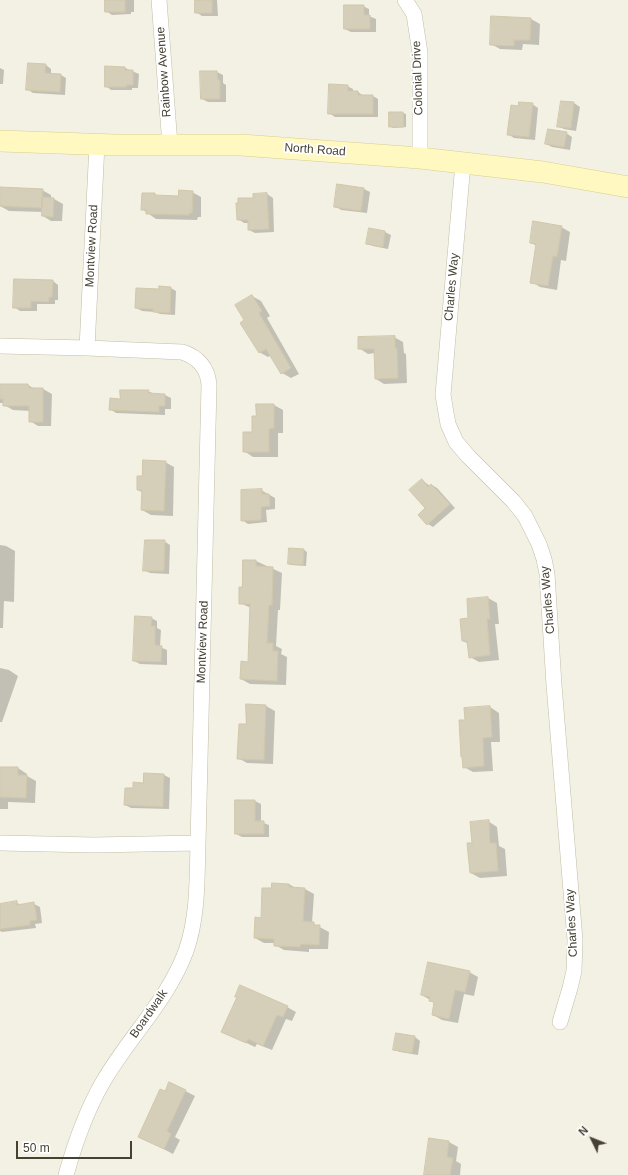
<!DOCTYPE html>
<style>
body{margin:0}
#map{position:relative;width:628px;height:1175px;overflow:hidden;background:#f3f1e3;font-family:Arial,sans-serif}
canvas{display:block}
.north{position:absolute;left:572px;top:1119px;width:40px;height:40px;-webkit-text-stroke:3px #fff;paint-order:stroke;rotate:313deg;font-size:11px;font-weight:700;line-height:16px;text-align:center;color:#454133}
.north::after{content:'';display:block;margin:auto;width:14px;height:18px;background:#454133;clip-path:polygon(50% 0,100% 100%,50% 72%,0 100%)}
.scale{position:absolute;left:16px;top:1141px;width:116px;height:18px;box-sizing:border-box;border:2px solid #454133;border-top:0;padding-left:5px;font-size:12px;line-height:14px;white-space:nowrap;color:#454133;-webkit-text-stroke:3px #fff;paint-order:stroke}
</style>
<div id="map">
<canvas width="628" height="1175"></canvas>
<div class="north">N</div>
<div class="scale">50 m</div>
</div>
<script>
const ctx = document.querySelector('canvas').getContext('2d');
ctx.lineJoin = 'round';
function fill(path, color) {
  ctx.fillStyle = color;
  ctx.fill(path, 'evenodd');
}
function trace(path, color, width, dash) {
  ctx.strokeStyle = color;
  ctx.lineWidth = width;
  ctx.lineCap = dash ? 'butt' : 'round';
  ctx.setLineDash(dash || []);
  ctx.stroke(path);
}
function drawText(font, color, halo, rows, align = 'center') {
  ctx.font = font + ' Arial,sans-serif';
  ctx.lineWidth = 3.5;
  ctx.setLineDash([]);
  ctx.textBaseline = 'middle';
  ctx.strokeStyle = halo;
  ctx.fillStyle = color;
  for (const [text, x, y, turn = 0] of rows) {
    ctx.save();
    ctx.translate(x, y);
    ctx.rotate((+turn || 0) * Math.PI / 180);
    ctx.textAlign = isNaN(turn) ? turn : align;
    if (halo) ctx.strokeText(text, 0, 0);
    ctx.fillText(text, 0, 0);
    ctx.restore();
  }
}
const shadow = new Path2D(`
 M106,0H134V12H131V14L112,15L106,11Z
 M196,0H217L218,16H202L196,12Z
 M363,6L369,9V16L376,19V32H351L345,29Z
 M531,19L540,24L539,45L523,44L522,50L500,49L491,44Z
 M46,65L51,69V74L61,75L66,78L65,95L33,93L27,89Z
 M0,68L4,70L3,84H0Z
 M125,68L139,74L138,88H132V90H111L106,86Z
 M201,72H217L223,75V83L226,85V102H208L202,99Z
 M347,86L353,89V92H358L364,96H373L378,99V117H335L329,113Z
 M574,103L580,107L576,131L564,129L558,126Z
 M532,104L538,108L535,140L514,138L508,134Z
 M403,113L406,114V127L393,128L390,126Z
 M566,133L572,137L570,150L552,147L546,144Z
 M338,185L364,189L370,192L367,213L341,210L335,206Z
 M42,190L51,195V199H54L63,204L62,221H51L43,216V212L9,211L0,206Z
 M192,192L201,197V217H198L197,220L156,219L142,209L143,194H155L159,197H179Z
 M267,194L273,198L274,232L255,233L249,230V223H244L238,219L239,204L254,199V195Z
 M561,227L570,232L566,261L561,260L557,290L540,287L532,282L537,246L531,243Z
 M370,229L385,232L391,235L388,249L373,246L367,243Z
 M53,281L58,285V300H55V304H37V311H20L14,307Z
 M171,288L176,291L175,315L160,314L155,312L142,311L136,308L159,290Z
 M252,296L261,301L270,316L267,318L299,374L291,378L282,373L272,355L268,357L259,352L245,321Z
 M394,337L403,342L404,353L406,354L407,383L384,384L376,379L375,353L368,354L359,348Z
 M28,385L35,389H43L52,394L51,426H38L30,421V411L13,410L4,405V403H0V386Z
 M148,391L154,394L165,395L171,398V409H165V415L116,413L110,409L121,400Z
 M274,405L283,410V433H278V457H253L244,451L253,433L257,417Z
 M165,462L174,467L173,516L151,515L142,510L143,493L138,490L143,477Z
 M422,480L430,486L432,485L437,488L455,508L433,527L428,524L427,509Z
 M261,490L275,498V509L266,510L267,522L248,524L242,520Z
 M164,541L170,545L169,574L150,573L144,570Z
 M0,545L6,546L15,551L14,602L4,601L3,628H0Z
 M290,550H304L307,552L306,566L291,565L289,564Z
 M244,561H256L282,573L280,610H278L276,646L282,649L281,654L287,657L286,685L250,684L241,679L249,663L251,608L240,603L243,588Z
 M488,598L497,603L499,624H495L499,660L479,662L470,657L469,644L463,641L470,619Z
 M151,618L157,621V628L161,630L160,647L167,650V665L140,664L134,661Z
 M0,668L9,670L18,676L2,722H0Z
 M247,705L266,706L275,711L273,764L247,763L238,758L247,726Z
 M490,707L499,713L500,742H491L493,771L473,772L464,767Z
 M18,768L27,774V776L36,781L35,803L8,802V809H0V777Z
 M164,775L170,778L169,809L131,808L125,805L134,789Z
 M255,801L261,804V822L269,825V837H242L236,834Z
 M488,821L497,827L499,846L505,849L507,876L480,878L471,873L473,844Z
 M273,884H289L297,889H305L314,894L312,923L329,932L328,949H309V952L284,950L275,945V943H264L255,938L272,889Z
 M17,903L22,905L34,904L40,907L42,923L35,924L36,928L2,932L0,931V905Z
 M469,972L478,977L474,996L464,994L458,1023L442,1020L433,1015L435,1003L422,995Z
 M238,997L287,1007L296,1012L292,1021L286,1019L272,1050L257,1044L255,1047L223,1032Z
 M415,1037L420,1041L418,1055L400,1052L394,1049Z
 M170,1083L195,1096L175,1137L180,1140L173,1154L148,1141L165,1092Z
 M449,1142L458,1147L456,1161L461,1164L460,1175H425Z`);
const building = new Path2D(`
 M105,0H125V12H105Z
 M195,0H212V13H195Z
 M344,5H364V15H370V29H344Z
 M491,16L531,18L530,40H514V46L490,45Z
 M28,63L46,64L45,73L61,74L60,92L26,90Z
 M105,66L125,67V70H133V85H126V87H105Z
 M200,71H217L218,80H220V99H201Z
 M329,84L348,85V91H358V95H373V114H328Z
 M561,101L574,102L571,128L557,127Z
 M519,102L533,103L529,137L507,135L511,105L518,106Z
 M389,112H403L404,127H389Z
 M548,129L567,132L564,147L545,144Z
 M337,184L364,188L361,211L334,207Z
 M0,187L43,189L42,208L0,206Z
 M179,190L193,191L192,213H189V215L146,214V210H141L142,193H155V195L178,196Z
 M267,193L269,229L248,230V220H237L236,203H238V198H253V194Z
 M42,197L54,198L53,217L42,216Z
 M533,221L562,226L557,257L553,256L548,286L530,283L536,244L530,243Z
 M369,228L385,231L383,247L366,244Z
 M14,279L53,280L52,297H49V302L31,301V308H13Z
 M159,286L171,287L170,313L153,312V309L135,308L136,288L159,289Z
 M252,295L262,311L259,313L291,368L281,374L266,349L259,353L240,323L244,320L235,305Z
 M395,336V348H397L398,378L375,379L374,349H358V337Z
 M0,384H28L29,388H43V422H29V406H3V399H0Z
 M120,390H149L148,393L165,394V406H159V412L109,410L110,398L120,399Z
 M256,404H274V428L269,429V452H243V432H252V416H256Z
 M143,460L166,461L164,511L141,510L142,490H137V476H142Z
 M422,479L428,487L431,484L450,504L427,525L418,515L425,508L409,490Z
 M262,489V494H269L270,506L261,507V520L241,521V490Z
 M145,540H165L164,571H143Z
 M289,548L304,549L303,565L288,564Z
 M243,560H256V566L273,567L272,605H269L267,643H273V651H278L277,681L240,679L241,661L248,662L250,604H239V587H242Z
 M488,597L490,619H487L490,655L469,658L467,641H462L460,619L468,618L467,599Z
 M135,616L152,617L151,626H155V645L162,646L161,662L133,661Z
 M246,704L266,705L264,760L237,759L239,724H246Z
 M490,706L492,737L483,738L484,766L463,768L462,757H461L459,720H465L464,708Z
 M0,767H18V775H27L26,798L0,797Z
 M144,773L164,774L163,807L124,805L125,788H133V782L143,783Z
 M235,800H255V821H264V834H235Z
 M489,820L490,843H496L498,871L470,873L467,843H472L470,822Z
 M272,883L289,884V887L305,888L303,921L314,922V925H320L319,945L301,944L300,947L274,946V939L254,938L255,917L261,918L262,888H271Z
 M17,901V905L34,902L37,920L30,921V925L0,929V904Z
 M428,962L470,971L465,992L455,990L449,1019L432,1015L434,1002L429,1001L430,997L421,995Z
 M240,985L288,1006L283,1017L277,1015L263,1046L248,1039L246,1043L221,1032L237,997H235Z
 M396,1033L415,1036L412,1053L393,1050Z
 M169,1082L186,1090L167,1131L171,1134L164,1149L138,1137L160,1089L165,1091Z
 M429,1138L449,1141L447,1157L453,1158L450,1175H424Z`);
const minor = new Path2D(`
 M159,0L170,145
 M405,0L414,14L420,53V158
 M463,163L443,395L448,424L456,442L468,456L513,501L525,516L539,544L544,559L547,574L554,685L575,940L574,971L570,988L560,1022
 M0,346L87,348L182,352C198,357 208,368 209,385C206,538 201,690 198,843L94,845L0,843
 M87,348L97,144
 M66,1175C75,1143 86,1111 103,1082C129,1037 168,1000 186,951C198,917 197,879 198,843`);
const secondary = new Path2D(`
 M0,141L115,145H241L420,158L543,172L628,187`);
const streetNames = [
 ["Rainbow Avenue",164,72,-94],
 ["Colonial Drive",418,78,-92],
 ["North Road",315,150,4],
 ["Montview Road",92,246,-87],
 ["Charles Way",452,287,-85],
 ["Charles Way",548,600,-95],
 ["Montview Road",203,642,-88],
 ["Charles Way",572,923,-93],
 ["Boardwalk",149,1014,-55]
];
fill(shadow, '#0003');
fill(building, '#d5ceb8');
trace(building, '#d1c7aa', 1);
trace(minor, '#c2bda8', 16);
trace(secondary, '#d7ce8f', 22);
trace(minor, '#fff', 15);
trace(secondary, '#fff9c1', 21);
drawText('12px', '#454133', '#fff', streetNames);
</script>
